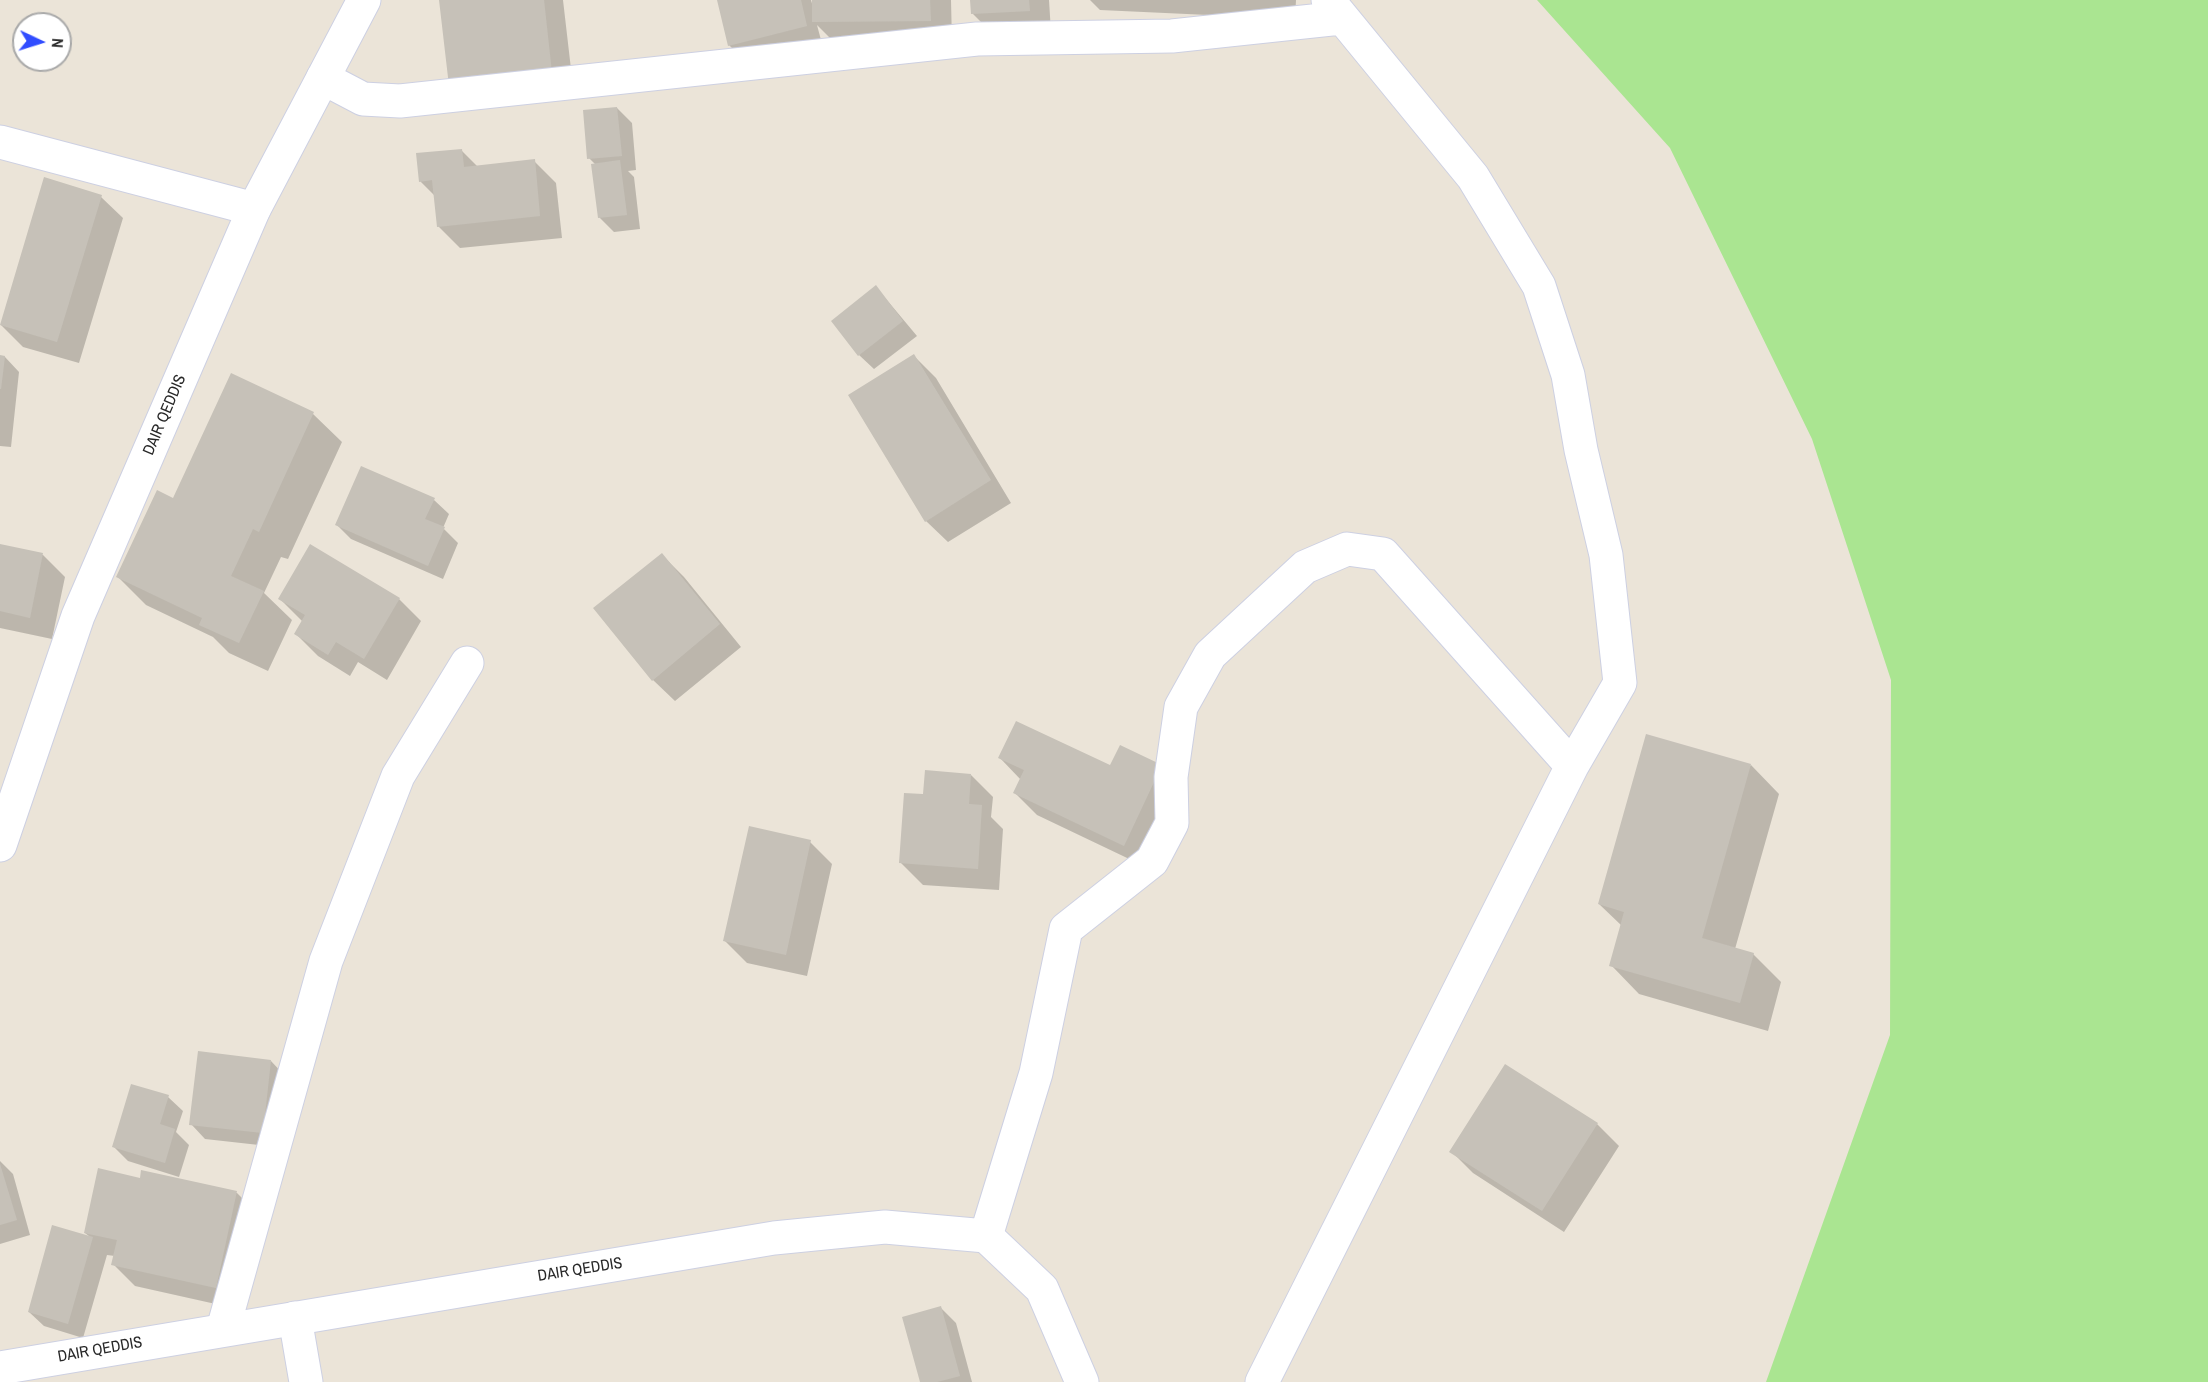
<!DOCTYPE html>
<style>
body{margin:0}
#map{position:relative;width:2208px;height:1382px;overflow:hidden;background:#ebe4d8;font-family:"Archivo Narrow",sans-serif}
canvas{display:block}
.north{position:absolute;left:12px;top:12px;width:60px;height:60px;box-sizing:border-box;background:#fff;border:2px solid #a9a9a9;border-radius:50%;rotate:94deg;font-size:16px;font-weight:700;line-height:24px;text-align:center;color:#282828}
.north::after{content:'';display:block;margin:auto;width:21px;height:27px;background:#314dff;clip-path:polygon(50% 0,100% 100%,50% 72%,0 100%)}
</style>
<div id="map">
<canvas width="2208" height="1382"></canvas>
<div class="north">N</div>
</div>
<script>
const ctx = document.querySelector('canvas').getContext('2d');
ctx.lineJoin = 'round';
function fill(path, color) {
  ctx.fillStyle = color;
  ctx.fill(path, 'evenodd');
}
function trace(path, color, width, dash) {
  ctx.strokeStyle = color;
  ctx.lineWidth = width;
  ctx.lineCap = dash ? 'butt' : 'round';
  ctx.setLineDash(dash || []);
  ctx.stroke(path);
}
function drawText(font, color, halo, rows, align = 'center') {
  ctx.font = font + ' "Archivo Narrow",sans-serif';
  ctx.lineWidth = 5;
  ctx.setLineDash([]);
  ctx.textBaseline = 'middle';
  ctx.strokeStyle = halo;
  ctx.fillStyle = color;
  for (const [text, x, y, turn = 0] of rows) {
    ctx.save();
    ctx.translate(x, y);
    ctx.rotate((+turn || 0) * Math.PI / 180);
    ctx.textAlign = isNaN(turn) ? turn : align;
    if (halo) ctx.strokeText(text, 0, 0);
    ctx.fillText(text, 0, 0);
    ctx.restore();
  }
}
const green = new Path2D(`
 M1537,0H2208V1382H1766L1890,1035L1891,680L1812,439L1670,148Z`);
const shadow = new Path2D(`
 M441,0H563L574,95Z
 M719,0H811L813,7L814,0H951L952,42L836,44L817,25L821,40L744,60L729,45Z
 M971,0H1049L1051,32L994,35L972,13Z
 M1090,0H1296L1295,19L1100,10Z
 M617,108L632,123L636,170L628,171L634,177L640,229L614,232L599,217L596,165L589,158Z
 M461,150L478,167L534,161L556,183L562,238L460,248L438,226L435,196L420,181Z
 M101,197L123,218L79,363L23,347L1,325Z
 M876,287L917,336L874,369L859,355Z
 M914,356L936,378L1011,503L948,542L926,521Z
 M0,357H5L19,372L11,447L0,446Z
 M232,375L313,414L342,442L288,559L281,557L264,593L292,620L268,671L229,653L213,637L146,605L118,577L174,500Z
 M434,500L449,514L443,528L458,543L443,579L351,539L337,525Z
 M0,546L43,555L65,577L52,639L0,628Z
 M662,555L684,577L741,647L675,701L653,680Z
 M280,599H399L421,621L387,680L358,662L350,676L318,656L296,634L303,622Z
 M1000,758L1110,767L1183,788L1146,867L1037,815L1015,793L1021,780Z
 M1751,765L1779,794L1735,949L1753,954L1781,982L1768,1031L1639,994L1611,965L1622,926L1599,904Z
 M971,775L993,797L991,817L1003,829L999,890L923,885L901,863L925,796Z
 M810,842L832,864L807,976L747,963L725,941Z
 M271,1061L285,1076L277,1147L205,1139L191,1124Z
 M168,1097L183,1111L176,1132L189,1145L179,1177L128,1161L114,1147Z
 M1597,1124L1619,1146L1564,1232L1473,1173L1451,1151Z
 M0,1161L13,1174L30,1235L0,1244Z
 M142,1172L237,1193L259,1215L238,1309L135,1286L113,1264L115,1256L107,1255L83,1338L44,1326L29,1312L90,1237L85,1233L141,1179Z
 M941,1308L956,1323L972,1382H921Z`);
const building = new Path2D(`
 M439,0H544L552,73L449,86Z
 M717,0H801L807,26L728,46Z
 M812,0H930L931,21L812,22Z
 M970,0H1029L1030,11L971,14Z
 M617,107L622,156L587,159L583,110Z
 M462,149L464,167L535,159L540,216L437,227L432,180L419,182L416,153Z
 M620,160L627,215L598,218L591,164Z
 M44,177L102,195L57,342L0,325Z
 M876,285L903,321L858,356L831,321Z
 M914,354L991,480L925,522L848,395Z
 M0,355L5,356L1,389H0Z
 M231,373L314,412L259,532L253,529L231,576L264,591L239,643L199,625L202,618L116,577L157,490L173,498Z
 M361,466L435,498L425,519L445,527L428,566L335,525Z
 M0,544L43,553L30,618L0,611Z
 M310,544L400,598L364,659L336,642L328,655L294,634L305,615L278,599Z
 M662,553L720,624L652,681L593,608Z
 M1016,721L1110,765L1120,745L1162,765L1124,846L1013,793L1024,770L998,758Z
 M1646,734L1751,764L1702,938L1754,953L1740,1003L1609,966L1624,912L1598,904Z
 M925,770L971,774L969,804L982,805L978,869L899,863L904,793L923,794Z
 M749,826L811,840L786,955L723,941Z
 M198,1051L271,1060L263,1133L189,1125Z
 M1505,1064L1598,1123L1542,1211L1449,1152Z
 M131,1084L169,1095L160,1124L175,1129L165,1163L112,1147Z
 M0,1164L17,1220L0,1225Z
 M98,1168L140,1178L141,1170L237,1191L216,1288L111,1265L117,1240L84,1233Z
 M52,1225L93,1237L68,1324L28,1312Z
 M941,1306L960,1376L937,1382H920L902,1317Z`);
const minor = new Path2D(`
 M323,78L363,99L400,101L977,39L1172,36L1341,18
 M0,142L254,209
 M986,1236L1036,1073L1066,929L1152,861L1172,823L1171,777L1181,707L1210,655L1305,567L1347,549L1383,554L1572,766L1620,683L1606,555L1581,450L1568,375L1539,286L1473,177L1328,0
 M295,1318L306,1382
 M223,1329L326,961L398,776L467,663
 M1262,1382L1572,766`);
const secondary = new Path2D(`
 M0,845L78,616L254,209L364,0
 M0,1368L774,1238L885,1227L986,1236L1042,1289L1082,1382`);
const streetNames = [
 ["DAIR QEDDIS",165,415,-67],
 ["DAIR QEDDIS",580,1270,-9],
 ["DAIR QEDDIS",100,1350,-10]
];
fill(green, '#aae591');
fill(shadow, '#0003');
fill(building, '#c6c1b8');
trace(minor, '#cdd0e2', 35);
trace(secondary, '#cdd0e2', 35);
trace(minor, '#fff', 33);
trace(secondary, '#fff', 33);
drawText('16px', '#282828', '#fff', streetNames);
</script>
